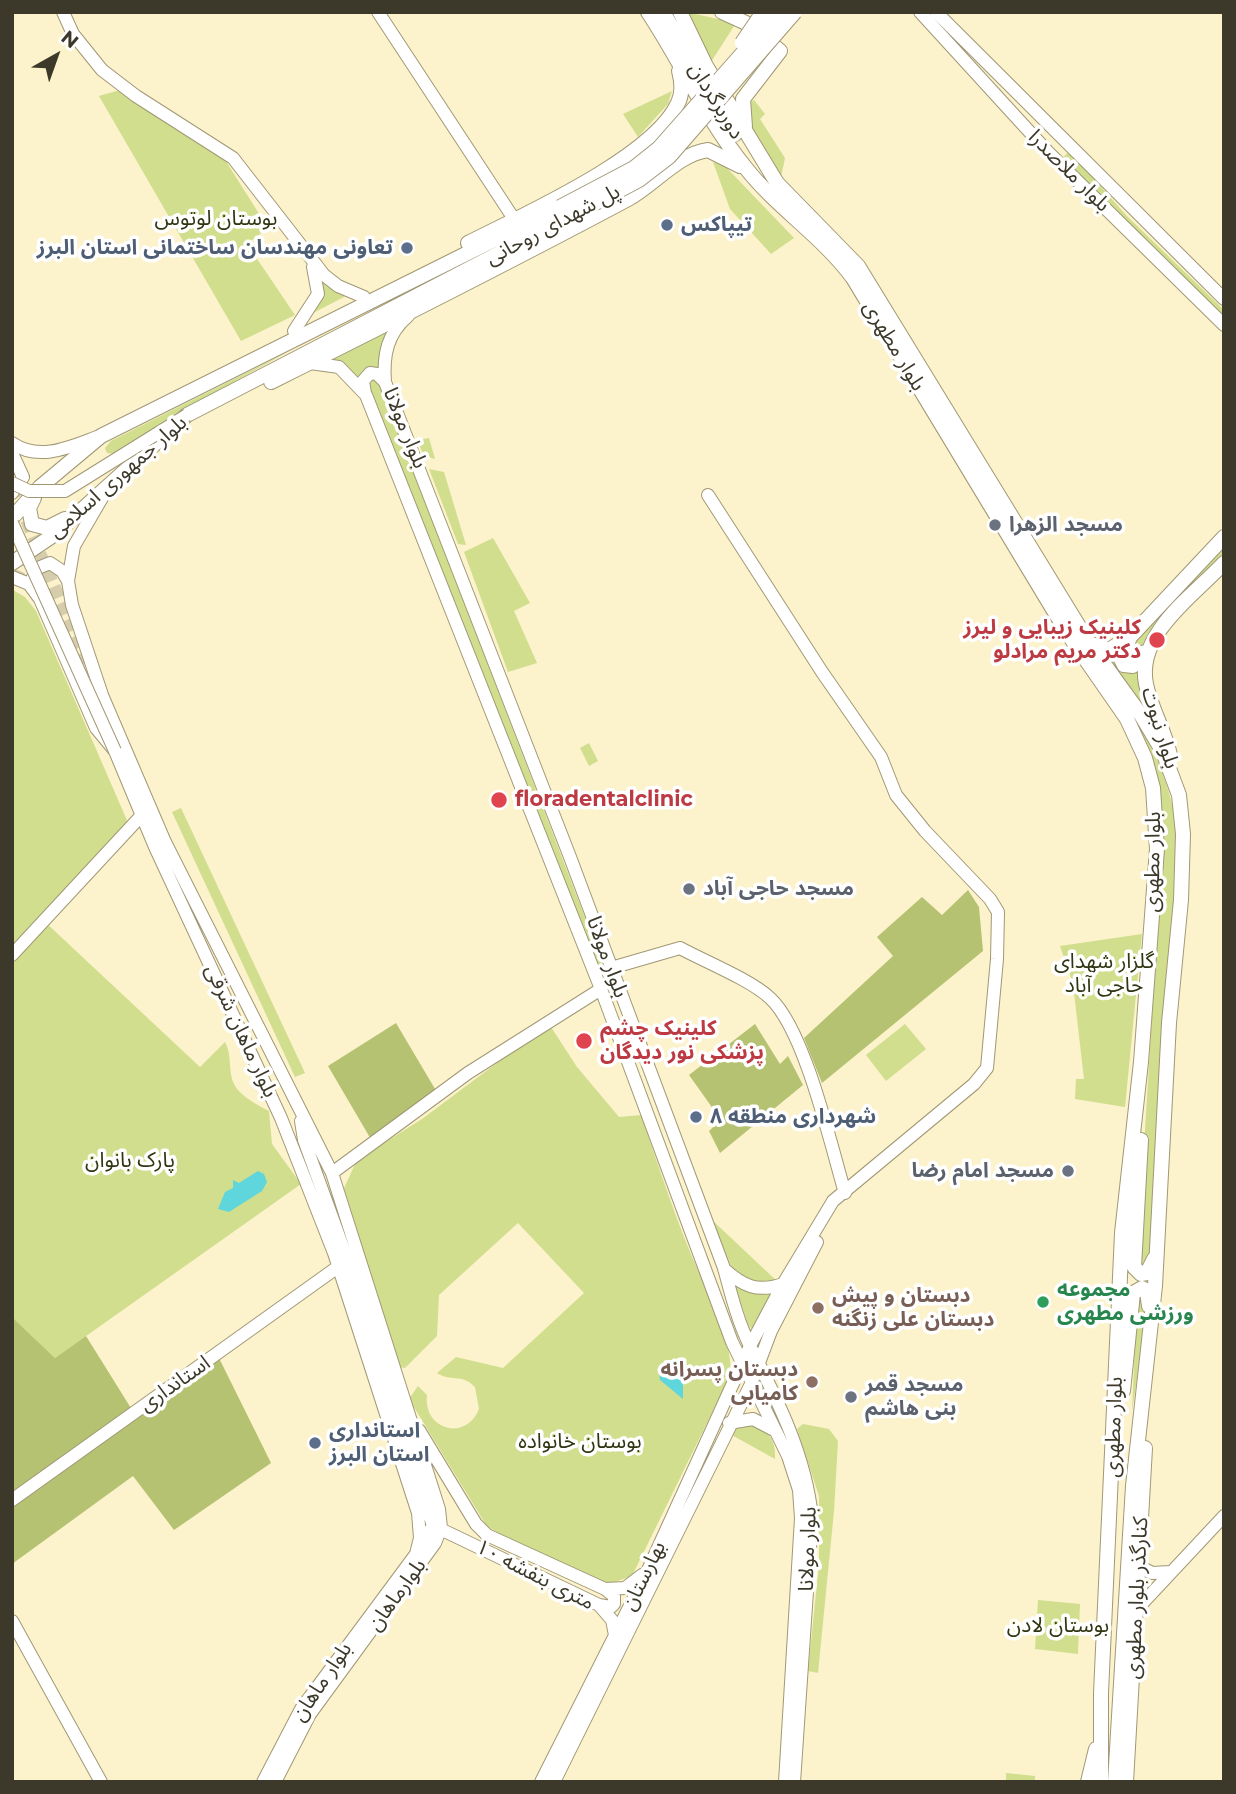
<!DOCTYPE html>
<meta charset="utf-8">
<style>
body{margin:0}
#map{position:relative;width:1236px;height:1794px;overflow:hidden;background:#fcf2cc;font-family:Montserrat,sans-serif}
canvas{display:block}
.frame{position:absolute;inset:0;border:14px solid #3d392a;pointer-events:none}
.north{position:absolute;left:21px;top:21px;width:70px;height:70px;-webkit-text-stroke:5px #fff;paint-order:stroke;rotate:40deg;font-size:19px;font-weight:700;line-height:28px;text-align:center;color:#3d392a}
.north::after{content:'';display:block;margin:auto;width:24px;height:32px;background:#3d392a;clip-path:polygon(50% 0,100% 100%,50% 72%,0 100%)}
</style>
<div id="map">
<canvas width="1236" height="1794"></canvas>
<div class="frame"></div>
<div class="north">N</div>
</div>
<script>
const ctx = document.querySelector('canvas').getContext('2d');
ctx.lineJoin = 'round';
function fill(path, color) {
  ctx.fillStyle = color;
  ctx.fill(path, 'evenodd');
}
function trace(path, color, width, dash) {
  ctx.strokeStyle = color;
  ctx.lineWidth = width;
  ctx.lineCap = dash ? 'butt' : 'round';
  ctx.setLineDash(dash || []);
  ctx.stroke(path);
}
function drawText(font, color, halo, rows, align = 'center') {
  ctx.font = font + ' Montserrat,"Noto Sans Arabic",sans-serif';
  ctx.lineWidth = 7;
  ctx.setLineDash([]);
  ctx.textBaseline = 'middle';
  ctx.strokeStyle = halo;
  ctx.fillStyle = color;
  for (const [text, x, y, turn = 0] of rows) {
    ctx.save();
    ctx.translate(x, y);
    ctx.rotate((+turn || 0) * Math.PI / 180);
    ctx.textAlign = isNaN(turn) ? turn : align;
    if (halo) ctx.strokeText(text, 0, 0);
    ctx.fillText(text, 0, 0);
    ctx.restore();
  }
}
const green = new Path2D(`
 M686,12L736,23L711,62Z
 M120,90L222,155L268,228L247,244L295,315L241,341L99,96Z
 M672,91L668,104L638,137L623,114Z
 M754,100L765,114L760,119L785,158L781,177C766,154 747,132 748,104Z
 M1069,151L1127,216L1224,310V316L1088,183L1061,160Z
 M713,162L725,166L794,238L771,254L730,209Z
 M322,279L346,296L313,313L323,291Z
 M391,326L380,351L379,371L358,378L343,364L326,357Z
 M288,352L175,414L115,454L107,453L105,448L111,441Z
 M372,379L379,381L386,399L599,954L603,968L599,973L372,395L369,384Z
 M429,438L435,459L424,456L417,440Z
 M429,469L444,472L466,545L458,544Z
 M493,538L530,603L514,611L537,663L508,672L464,552Z
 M1224,547V553L1149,632L1134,661L1127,660V649Z
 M13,590L25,597L36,611L129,825L12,947Z
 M1112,656L1133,672H1139L1160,732L1108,659Z
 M1108,678C1141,725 1166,765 1176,823C1179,842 1177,863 1177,882L1150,1256L1144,1266L1137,1261L1163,835L1160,803Z
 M589,743L598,761L589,766L580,748Z
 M181,808L305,1073L295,1077L172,812Z
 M44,921L200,1067L225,1042C231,1054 229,1061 231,1074C233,1093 254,1103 269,1111L272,1144L301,1184L55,1358L12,1317V955Z
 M1142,934L1125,1107L1075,1099L1076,1079H1084L1073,984L1060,946Z
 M549,1024L577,1067L619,1117L641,1115C657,1161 672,1208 690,1252C706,1290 731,1332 731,1374L632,1576L606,1585L508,1540L486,1525L409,1399L418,1386L427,1395C423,1430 466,1442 479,1409L475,1387C462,1373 450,1382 437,1373L456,1357L503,1368L584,1293L518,1223L439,1295L437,1336L405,1368L399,1367L344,1188L357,1160L422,1119Z
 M905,1024L926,1049L886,1081L866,1055Z
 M712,1220L780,1284L768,1287L734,1273Z
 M734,1283L753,1293L774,1292L754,1331L749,1326Z
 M1142,1294L1147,1315L1132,1411L1137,1296Z
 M745,1422C766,1430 776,1435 775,1459L730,1434L731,1428Z
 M803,1424L829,1429L838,1441L834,1511L818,1673L808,1671L819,1564V1496L797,1429Z
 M1038,1600L1080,1604L1078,1654L1035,1649Z
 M1006,1773L1035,1776V1782H1006Z`);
const forest = new Path2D(`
 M968,890L979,907L983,951L822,1083L804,1038L893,956L877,937L922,897L942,915Z
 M396,1023L438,1094L372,1141L328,1066Z
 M755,1024L780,1064L788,1056L803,1085L720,1153L709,1131L721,1120L689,1075Z
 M12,1317L55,1358L86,1336L134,1413L217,1354L271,1463L174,1530L133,1476L12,1564Z`);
const water = new Path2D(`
 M258,1171L264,1174L267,1182L262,1191L229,1212L218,1209L225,1192L233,1188V1180L239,1183Z
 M675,1360L683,1365V1399L660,1380L659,1371Z`);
const secondaryTunnel = new Path2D(`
 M12,487L87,663
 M15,582L28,551`);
const secondary = new Path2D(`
 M63,12L73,34L102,70L136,96L233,158L324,275L338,286L364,297
 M378,12L514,219
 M920,12L1048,152L1224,325
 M936,12L1224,299
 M408,316C387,334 383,355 385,382L570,857L724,1268C731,1294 738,1322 750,1346C778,1401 806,1456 812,1518L794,1782
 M294,331L318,294L313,267
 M310,363L339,367L366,395L601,989L732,1342L788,1456L799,1490L801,1518L785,1782
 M365,393L363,381L370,373L377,374L385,382
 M12,443C39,462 70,447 97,437
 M12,453L23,477L12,493
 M106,491L74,546L68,581L72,605L102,695L165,842L332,1173L439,1509L441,1528L435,1543L310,1714L275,1782
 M12,577L29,584L40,599L96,728L115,751L155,847L281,1118L334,1253L418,1513L420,1538L416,1554L301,1709L263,1782
 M32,579L38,568L50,563L62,571L68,581
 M12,955L141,816
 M611,968L680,948C704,961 751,980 770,998C805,1030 831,1146 845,1193
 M301,1121L304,1140L348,1261L433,1526L419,1545
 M332,1173L468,1073L601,989
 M724,1269C743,1286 757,1293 783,1284
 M729,1423L753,1419L774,1430
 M419,1430L476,1524L487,1535L605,1589L625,1588L642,1575
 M12,1500L342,1264
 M434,1526L599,1605L612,1620L615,1635
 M1139,1566L1152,1573L1170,1572
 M599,1605L611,1607L614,1604V1596L605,1589
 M1137,1609L1224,1516
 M12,1621L101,1782
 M541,1782L648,1570L750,1346L783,1284L833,1201L974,1084L987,1068L997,959L998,912L990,899L925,831L896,795L881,757L822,672L708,495
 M554,1782L751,1384L771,1331L817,1242`);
const primary = new Path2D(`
 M648,12C682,63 706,119 745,167C777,208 822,236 853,278L1068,634L1127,719L1145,758L1153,788L1157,849L1141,1062L1122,1233L1101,1693V1782
 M663,12L735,134
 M680,12L706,66L777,183L858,266L1089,643L1141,715L1163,752L1179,795L1183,834L1181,900L1169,1023L1155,1286L1133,1486L1115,1782
 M722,12L746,23L780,51L743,99L745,127
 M468,243C521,216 654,157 678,103C683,93 682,82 679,71
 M271,382C391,322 510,262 628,199C654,185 678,154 708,150L740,166
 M34,498L29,508L32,524L47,528L65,519
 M12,518L40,487L101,436L560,207
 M12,563L55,534L187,415L567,218
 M1129,640L1120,657L1124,665L1133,666L1145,652
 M1089,643L1109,650L1131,636L1224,537
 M1170,755C1165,731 1151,709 1146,684C1136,634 1193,596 1224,563
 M1141,1140L1134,1267L1141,1274L1147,1273L1154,1259
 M1123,1391L1133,1293L1142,1288L1147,1291L1149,1306
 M1088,1782L1096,1749
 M1126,1782L1145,1448`);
const secondaryBridge = new Path2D(`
 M12,483L29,491H65L187,415
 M12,523L115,751`);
const primaryBridge = new Path2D(`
 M742,43L763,12
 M560,207L634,168L659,148L779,12
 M567,218L639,180L669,157L795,12`);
const markers = [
 [667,225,7,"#5c6f8a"],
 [407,248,7,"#5c6f8a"],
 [995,525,7,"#6b7280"],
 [1157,640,9,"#e0444e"],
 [499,800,9,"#e0444e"],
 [689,889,7,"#6b7280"],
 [584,1041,9,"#e0444e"],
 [696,1117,7,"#5c6f8a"],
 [1068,1171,7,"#6b7280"],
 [1043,1302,7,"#2e9e5b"],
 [818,1308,7,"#8d6e63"],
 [812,1382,7,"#8d6e63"],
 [851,1397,7,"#6b7280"],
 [315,1443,7,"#5c6f8a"]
];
const streetNames = [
 ["دوربرگردان",716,101,58],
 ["بلوار ملاصدرا",1069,171,45],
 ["پل شهدای روحانی",553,225,-28],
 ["بلوار مطهری",894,346,59],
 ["بلوار مولانا",405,428,68],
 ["بلوار جمهوری اسلامی",118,477,-41],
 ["بلوار نبوت",1160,728,73],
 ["بلوار مطهری",1153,862,-89],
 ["بلوار مولانا",607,957,70],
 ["بلوار ماهان شرقی",241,1031,65],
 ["استانداری",175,1384,-35],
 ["بلوار مطهری",1114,1427,-88],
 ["بلوار مولانا",808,1549,-88],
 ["۱۰ متری بنفشه",535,1575,27],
 ["بهارستان",644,1576,-64],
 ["بلوارماهان",397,1595,-54],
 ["کنارگذر بلوار مطهری",1137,1598,-87],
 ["بلوار ماهان",322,1682,-56]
];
const parkNames = [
 ["بوستان لوتوس",216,219],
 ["گلزار شهدای",1104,962],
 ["حاجی آباد",1104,986],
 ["پارک بانوان",130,1161],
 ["بوستان خانواده",580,1442],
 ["بوستان لادن",1058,1626]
];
const serviceNames = [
 ["تیپاکس",681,225],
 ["تعاونی مهندسان ساختمانی استان البرز",393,248,"right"],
 ["شهرداری منطقه ۸",710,1117],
 ["استانداری",329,1431],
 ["استان البرز",329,1455]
];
const worshipNames = [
 ["مسجد الزهرا",1009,525],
 ["مسجد حاجی آباد",703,889],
 ["مسجد امام رضا",1054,1171,"right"],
 ["مسجد قمر",865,1385],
 ["بنی هاشم",865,1409]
];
const healthNames = [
 ["کلینیک زیبایی و لیرز",1141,628,"right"],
 ["دکتر مریم مرادلو",1141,652,"right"],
 ["floradentalclinic",515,800],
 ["کلینیک چشم",600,1029],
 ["پزشکی نور دیدگان",600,1053]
];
const leisureNames = [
 ["مجموعه",1057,1290],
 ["ورزشی مطهری",1057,1314]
];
const educationNames = [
 ["دبستان و پیش",832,1296],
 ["دبستان علی زنگنه",832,1320],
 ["دبستان پسرانه",798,1370,"right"],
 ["کامیابی",798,1394,"right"]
];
fill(green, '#d0de8d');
fill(forest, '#b4c271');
fill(water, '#5fd5dc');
trace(secondaryTunnel, '#d6cdac', 12, [12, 6]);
trace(secondary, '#a19875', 14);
trace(primary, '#a19875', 16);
trace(secondary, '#fff', 12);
trace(primary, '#fff', 14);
trace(secondaryBridge, '#a19875', 14, []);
trace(primaryBridge, '#a19875', 16, []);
trace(secondaryBridge, '#fff', 12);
trace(primaryBridge, '#fff', 14);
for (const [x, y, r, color] of markers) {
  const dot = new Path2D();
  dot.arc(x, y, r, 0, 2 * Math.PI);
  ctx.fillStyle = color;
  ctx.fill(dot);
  trace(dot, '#fff', 2.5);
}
drawText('21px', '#3d392a', '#fff', streetNames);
drawText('21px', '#303512', '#fff', parkNames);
drawText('bold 21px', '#4e5e75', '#fff', serviceNames, 'left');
drawText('bold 21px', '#5b616d', '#fff', worshipNames, 'left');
drawText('bold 21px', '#be3a42', '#fff', healthNames, 'left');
drawText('bold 21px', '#27864d', '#fff', leisureNames, 'left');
drawText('bold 21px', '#785e54', '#fff', educationNames, 'left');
</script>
